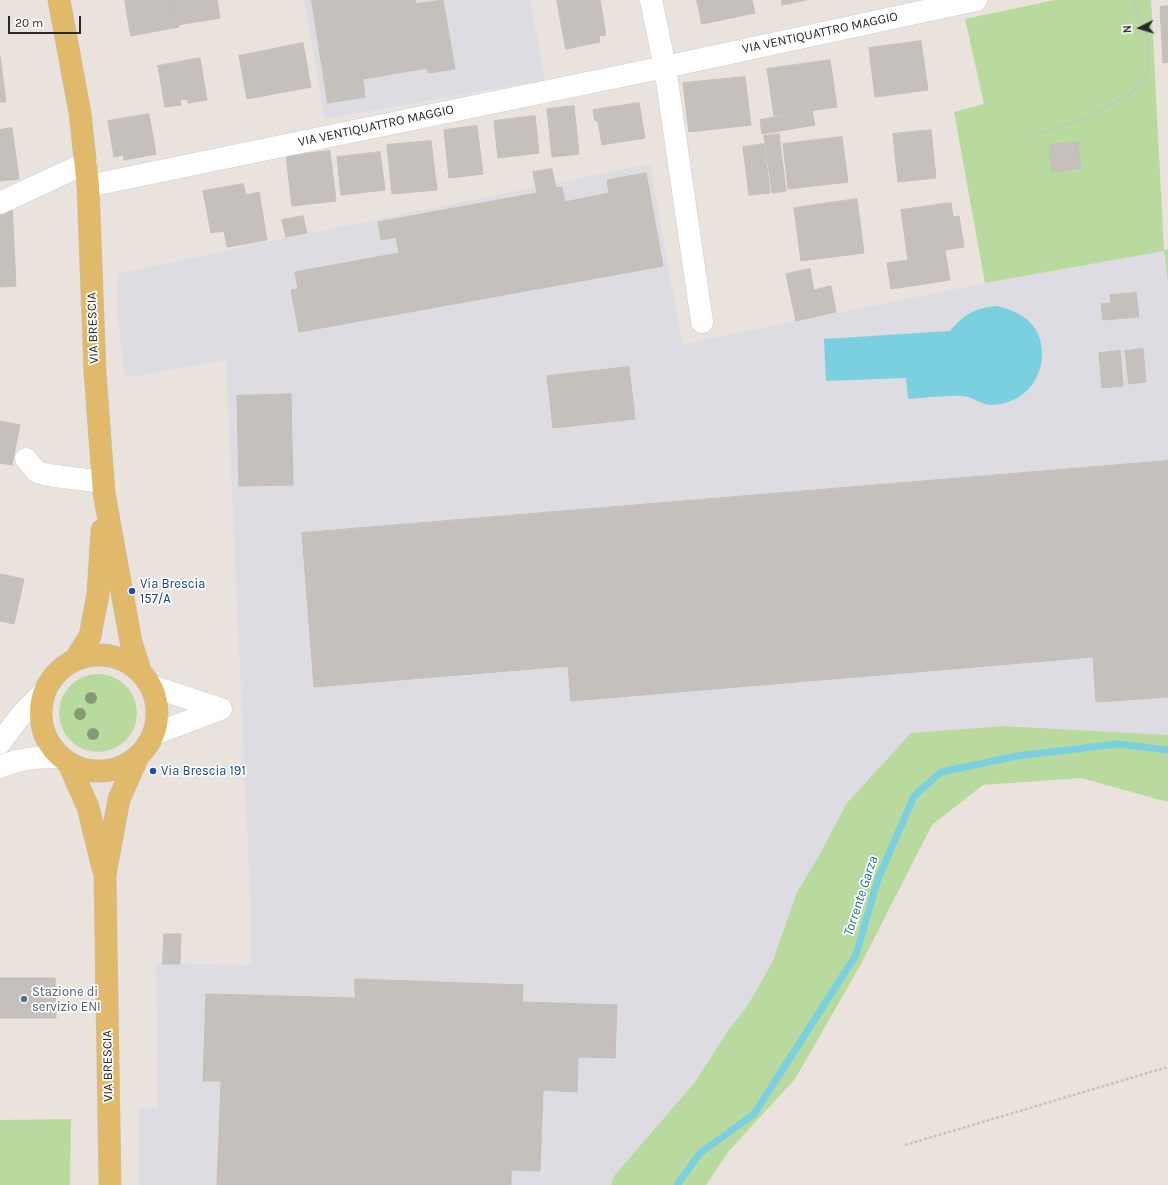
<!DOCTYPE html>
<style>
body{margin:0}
#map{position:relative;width:1168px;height:1185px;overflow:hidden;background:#eae3dd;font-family:Karla,sans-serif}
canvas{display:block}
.north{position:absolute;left:1120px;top:8px;width:40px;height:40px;-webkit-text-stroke:3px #fff;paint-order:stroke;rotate:265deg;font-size:11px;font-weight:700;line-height:16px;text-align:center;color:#292929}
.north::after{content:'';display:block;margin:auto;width:14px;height:18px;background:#292929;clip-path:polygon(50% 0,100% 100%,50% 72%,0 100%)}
.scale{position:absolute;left:8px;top:16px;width:73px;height:18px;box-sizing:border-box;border:2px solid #292929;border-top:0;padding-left:5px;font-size:12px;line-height:14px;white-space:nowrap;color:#292929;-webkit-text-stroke:3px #fff;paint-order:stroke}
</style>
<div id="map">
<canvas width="1168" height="1185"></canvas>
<div class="north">N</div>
<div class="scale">20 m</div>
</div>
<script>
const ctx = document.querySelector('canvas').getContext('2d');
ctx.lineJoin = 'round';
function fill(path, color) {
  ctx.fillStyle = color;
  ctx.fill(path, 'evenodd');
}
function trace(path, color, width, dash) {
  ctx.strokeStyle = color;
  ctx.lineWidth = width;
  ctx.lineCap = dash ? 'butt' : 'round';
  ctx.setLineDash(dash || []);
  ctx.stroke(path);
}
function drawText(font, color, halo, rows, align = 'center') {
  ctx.font = font + ' Karla,sans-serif';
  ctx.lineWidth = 3.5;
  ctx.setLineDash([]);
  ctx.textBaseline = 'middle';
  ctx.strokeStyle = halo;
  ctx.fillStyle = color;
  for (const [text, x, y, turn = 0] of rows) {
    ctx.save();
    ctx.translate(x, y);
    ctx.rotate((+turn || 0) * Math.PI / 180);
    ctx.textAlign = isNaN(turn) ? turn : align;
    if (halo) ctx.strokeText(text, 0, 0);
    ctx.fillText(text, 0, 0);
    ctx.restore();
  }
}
const industrial = new Path2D(`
 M304,0H530L545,80L325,119Z
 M650,164L682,344L985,283L1164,251L1168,282V735L1004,726L911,733L846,804L820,854L797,892L772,963L746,1008L729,1029L695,1082L614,1176L611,1185H139L138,1109L158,1108L156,963L251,965V915L226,360L125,378L117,312L118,274L275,240Z`);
const green = new Path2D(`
 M1055,0H1151L1164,250L1168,249V282L1164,251L985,283L954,112L984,104L965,19Z
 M59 713a39 39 0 1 1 78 0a39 39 0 1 1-78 0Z
 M1004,726L1168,735V802L1081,778L983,785L932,825L860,966L795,1079L728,1152L706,1185H611L614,1176L695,1082L729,1029L746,1008L772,963L797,892L820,854L846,804L911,733Z
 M71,1119L70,1185H0V1120Z`);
const water = new Path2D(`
 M996,306C1015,310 1034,319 1040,339C1049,372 1027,404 992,405C981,405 973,397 963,396C945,395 926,398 908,399L906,378L826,381L824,339L950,331C963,315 975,308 996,306Z`);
const stream = new Path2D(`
 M677,1185L700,1153L754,1114L856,955L878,879L914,796L941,772L1017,756L1118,744L1168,750`);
const building = new Path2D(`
 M125,0H174L179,27L131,36Z
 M174,0H217L220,18L178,25Z
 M312,0H415L416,4L443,0L455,69L428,73L427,68L363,79L365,97L328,103Z
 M557,0H600L606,35L599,36L600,42L566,49Z
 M697,0H752L755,13L702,24Z
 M782,0H806L782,5Z
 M1168,6V62L1163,63L1160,7Z
 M921,41L928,90L875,97L869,48Z
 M303,43L311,87L247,99L239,56Z
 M0,56L6,102H0Z
 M200,58L207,100L188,103V99L180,100L181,105L165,107L158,66Z
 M830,60L837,107L774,116L767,69Z
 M745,77L751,125L689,132L683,83Z
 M639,103L645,138L602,145L598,121H595L593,110Z
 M574,106L579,154L552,157L547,109Z
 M812,111L815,125L762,134L760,120Z
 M149,114L156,154L124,160L123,155L114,157L108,121Z
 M535,116L539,153L498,158L494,121Z
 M477,126L483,174L449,178L444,130Z
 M12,128L19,179L0,181V130Z
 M931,130L936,178L898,182L893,134Z
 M779,134L786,191L772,193L764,136Z
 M842,137L848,182L788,189L783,144Z
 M431,141L437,190L392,194L387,145Z
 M1078,142L1081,168L1052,172L1049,145Z
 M764,144L770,193L749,195L743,147Z
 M330,151L336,201L292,206L286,156Z
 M380,152L385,190L341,195L337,157Z
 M552,169L556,188L562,187L565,202L609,193L607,180L646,173L663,266L299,332L291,290L298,289L295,272L399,253L396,237L381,240L378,222L537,193L533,172Z
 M243,184L246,195L259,192L267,240L227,247L224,231L211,233L203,191Z
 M857,199L864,253L801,261L794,208Z
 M951,203L953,217L959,216L964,247L945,250L950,280L891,289L887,263L908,260L901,210Z
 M12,206L16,286L0,287V212Z
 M303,216L307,233L286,237L282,220Z
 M810,269L814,290L831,286L836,312L796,321L786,274Z
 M1136,293L1139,317L1103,320L1101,304L1111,303L1110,295Z
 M1143,349L1146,382L1129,384L1125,351Z
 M1120,351L1123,386L1102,388L1099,353Z
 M629,367L635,419L553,428L547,376Z
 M291,394L293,485L239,486L237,396Z
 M0,421L20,425L12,465L0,463Z
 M1168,461V697L1096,702L1093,657L571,701L568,666L314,687L302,533Z
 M0,574L24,579L14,624L0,621Z
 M164,934H181L180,964H163Z
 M0,978H55L56,1018H0Z
 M355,979L523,985L522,1002L617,1005L615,1058L578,1057L577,1092L543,1090L540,1171L511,1170V1185H217L221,1081H203L206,994L355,998Z`);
const path = new Path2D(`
 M1035,135L1087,118L1133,92L1147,74L1148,39L1133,0
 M905,1145L1168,1067`);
const minor = new Path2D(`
 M651,0L665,67L702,322
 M88,186L665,67L976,0
 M0,203L86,163
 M26,459L37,472L48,475L103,482
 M151,686L221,709
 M154,734L221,709
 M0,743L21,715L45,691
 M0,767C20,758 39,757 60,757`);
const major = new Path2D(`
 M59,0L80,113L88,186L95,372L104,493L131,642L140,671
 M41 713a58 58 0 1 1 116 0a58 58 0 1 1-116 0Z
 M75,660L90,636L98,594L102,530
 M69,764L88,807L103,868
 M110,1185L105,875L119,799L137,759`);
const trees = [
 [91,698],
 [80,714],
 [93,734]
];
const markers = [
 [132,591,4,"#1a4fb4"],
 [153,771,4,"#1a4fb4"],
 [24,999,4,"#5c6f8a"]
];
const streetNames = [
 ["VIA VENTIQUATTRO MAGGIO",820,33,-12],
 ["VIA VENTIQUATTRO MAGGIO",376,126,-12],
 ["VIA BRESCIA",93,328,-92],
 ["VIA BRESCIA",108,1066,-91]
];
const transitNames = [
 ["Via Brescia",140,584],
 ["157/A",140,599],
 ["Via Brescia 191",161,771]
];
const serviceNames = [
 ["Stazione di",32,992],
 ["servizio ENI",32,1007]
];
const waterNames = [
 ["Torrente Garza",861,896,-72]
];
fill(industrial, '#dedce3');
fill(green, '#b9da9f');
fill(water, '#7bd0e0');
trace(stream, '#7bd0e0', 7);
fill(building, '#c5c0bc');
trace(building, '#c5beb7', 1);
trace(minor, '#c8ccd5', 23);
trace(major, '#c3c3c3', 23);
trace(path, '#c3c3c3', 2.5, [3, 2]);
trace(minor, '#fff', 22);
trace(major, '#e0b96b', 22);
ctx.fillStyle = '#869976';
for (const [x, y] of trees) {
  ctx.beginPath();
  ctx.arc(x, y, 6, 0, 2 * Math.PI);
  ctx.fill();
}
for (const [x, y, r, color] of markers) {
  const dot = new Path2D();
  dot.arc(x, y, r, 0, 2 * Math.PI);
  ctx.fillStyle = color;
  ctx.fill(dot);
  trace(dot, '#fff', 1.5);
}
drawText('13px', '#292929', '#fff', streetNames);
drawText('13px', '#164399', '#fff', transitNames, 'left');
drawText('13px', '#4e5e75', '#fff', serviceNames, 'left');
drawText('italic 14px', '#1c6f8a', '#fff', waterNames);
</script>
